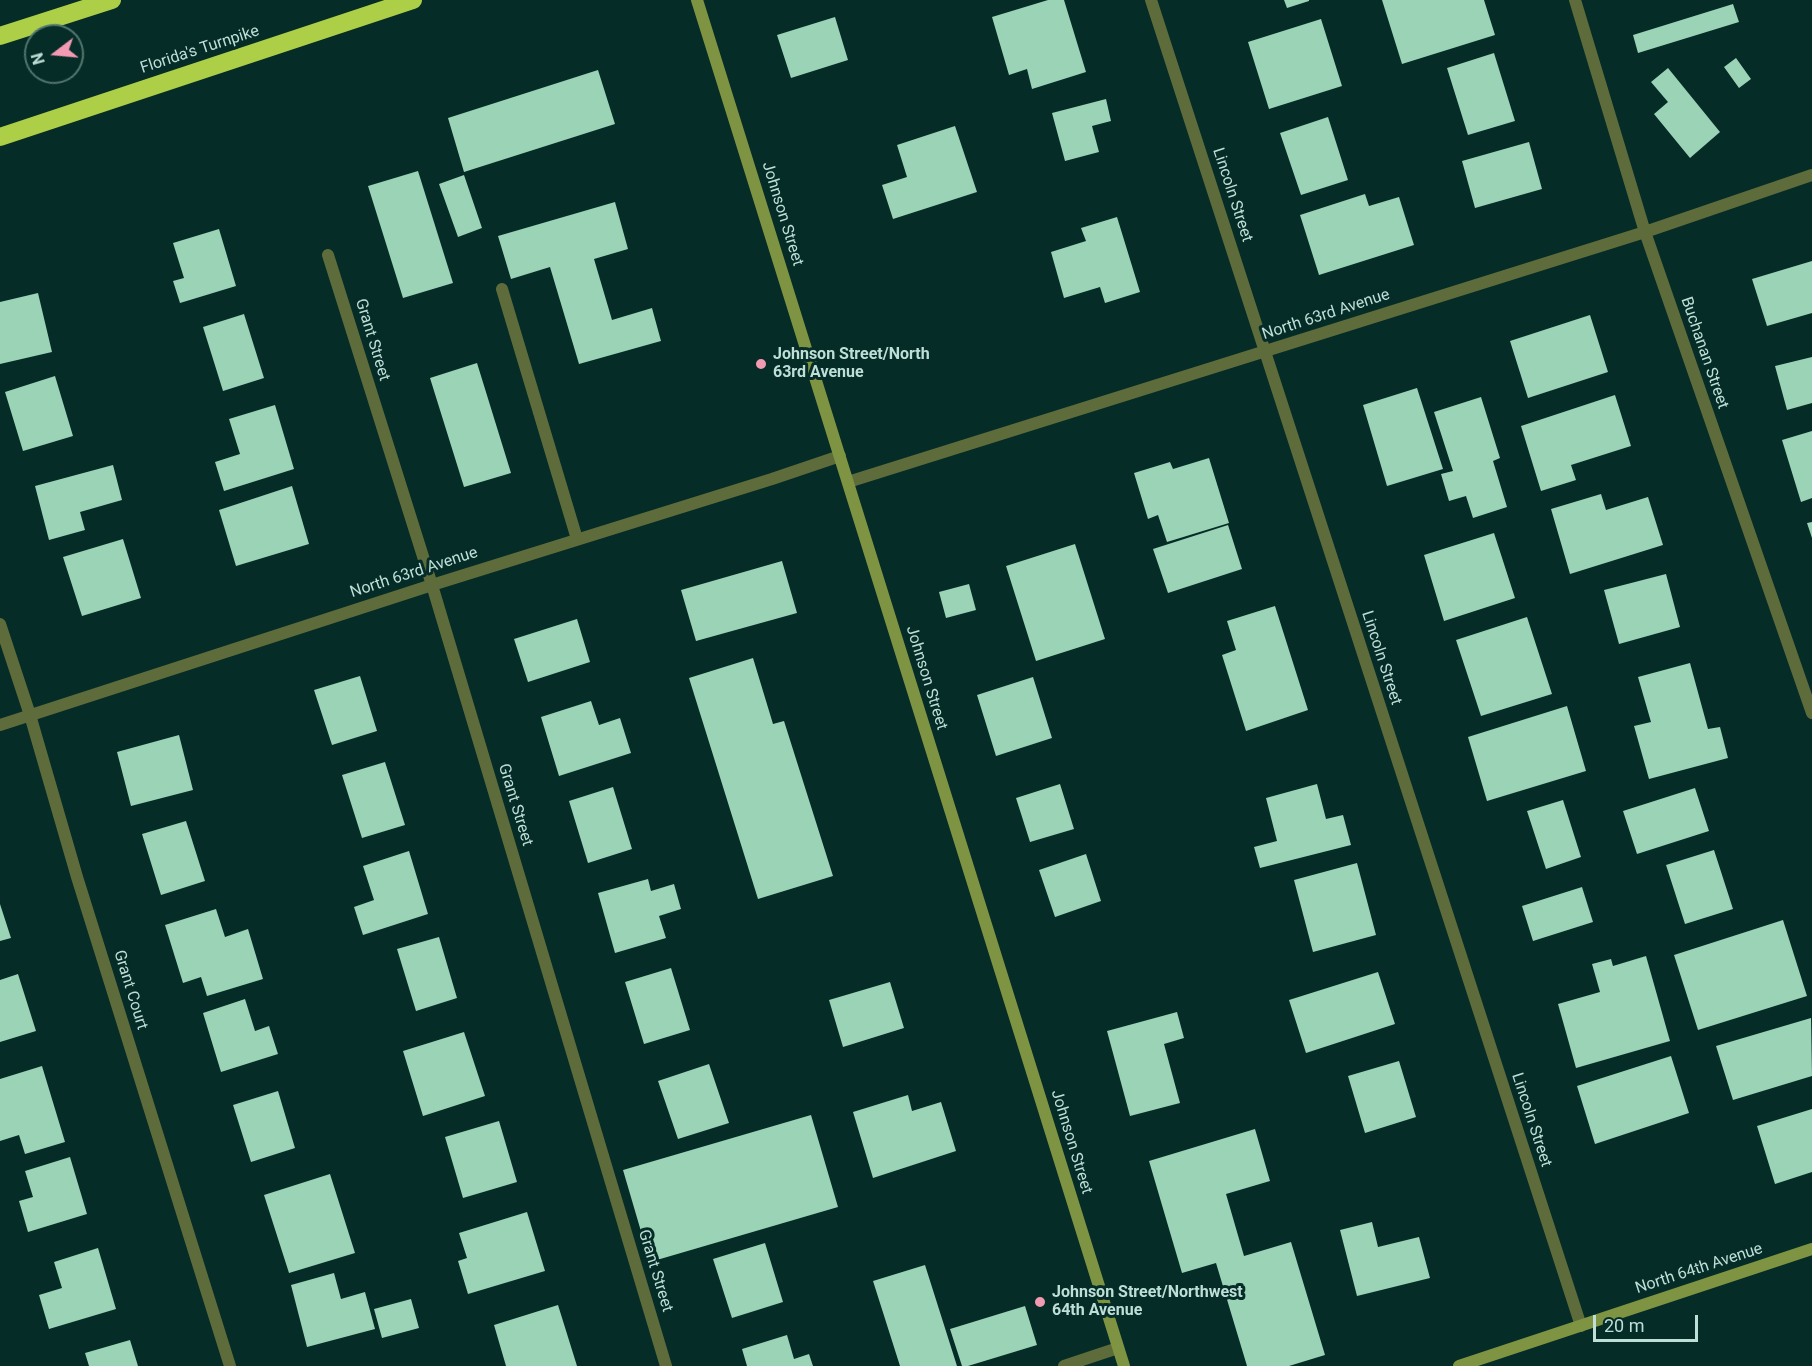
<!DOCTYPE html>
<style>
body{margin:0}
#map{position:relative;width:1812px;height:1366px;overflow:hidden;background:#062c27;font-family:Roboto,sans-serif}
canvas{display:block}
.north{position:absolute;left:24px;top:24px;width:60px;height:60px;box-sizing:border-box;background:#062c27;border:2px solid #50746e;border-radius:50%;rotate:254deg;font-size:16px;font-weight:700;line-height:24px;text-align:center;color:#bedfd8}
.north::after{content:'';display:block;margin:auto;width:21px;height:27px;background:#f19ab1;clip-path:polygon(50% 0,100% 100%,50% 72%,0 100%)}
.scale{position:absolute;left:1593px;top:1315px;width:105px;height:27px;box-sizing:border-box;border:3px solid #bedfd8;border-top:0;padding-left:8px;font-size:18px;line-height:21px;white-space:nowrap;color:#bedfd8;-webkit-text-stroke:4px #062c27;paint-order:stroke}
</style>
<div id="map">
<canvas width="1812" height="1366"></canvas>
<div class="north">N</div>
<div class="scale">20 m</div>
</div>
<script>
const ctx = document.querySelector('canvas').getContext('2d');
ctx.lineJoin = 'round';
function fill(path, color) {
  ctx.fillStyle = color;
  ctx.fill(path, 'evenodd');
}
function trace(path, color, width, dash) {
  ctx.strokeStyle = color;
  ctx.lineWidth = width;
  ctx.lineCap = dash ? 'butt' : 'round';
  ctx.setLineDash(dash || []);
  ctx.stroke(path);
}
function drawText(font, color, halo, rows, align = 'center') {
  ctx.font = font + ' Roboto,sans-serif';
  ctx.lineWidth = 6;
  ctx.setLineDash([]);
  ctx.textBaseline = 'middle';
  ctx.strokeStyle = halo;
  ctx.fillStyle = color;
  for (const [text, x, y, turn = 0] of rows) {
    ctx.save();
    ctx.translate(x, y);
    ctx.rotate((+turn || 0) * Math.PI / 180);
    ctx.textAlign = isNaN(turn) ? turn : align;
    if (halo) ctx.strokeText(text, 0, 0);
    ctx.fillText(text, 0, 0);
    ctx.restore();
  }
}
const building = new Path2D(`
 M1048,0H1064L1086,72L1032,89L1027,69L1009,75L992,17Z
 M1284,0H1309V1L1287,8Z
 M1382,0H1484L1495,35L1402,64Z
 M1733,4L1739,22L1638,53L1633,35Z
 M835,17L848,60L791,78L777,35Z
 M1321,19L1342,86L1269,109L1248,42Z
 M1494,53L1515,121L1468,135L1447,68Z
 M1736,58L1751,79L1739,88L1724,67Z
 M1668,68L1720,132L1690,158L1654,114L1668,102L1651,82Z
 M598,70L615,124L464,172L448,118Z
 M1106,99L1111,121L1092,126L1099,152L1065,161L1052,113Z
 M1328,117L1348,180L1301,195L1280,133Z
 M955,126L977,192L893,219L882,185L907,177L897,145Z
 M1529,142L1542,189L1475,208L1462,161Z
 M418,171L453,283L403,298L368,186Z
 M464,175L482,228L458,237L439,184Z
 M1365,194L1369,206L1399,197L1414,245L1319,275L1300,215Z
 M615,202L628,249L594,259L612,320L652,308L661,341L579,364L550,267L511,279L498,236Z
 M1117,217L1140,292L1105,303L1100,287L1064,298L1051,252L1086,241L1081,228Z
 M219,229L236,286L180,303L173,281L184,278L173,243Z
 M1812,261V313L1767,326L1752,279Z
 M38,293L52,352L0,364V302Z
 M244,314L264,378L223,391L203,327Z
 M1590,315L1608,372L1528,398L1510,341Z
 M1812,357V403L1787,410L1775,366Z
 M477,363L511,473L464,487L430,378Z
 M55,376L73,436L23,451L5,392Z
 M1417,388L1443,469L1387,486L1363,405Z
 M1615,395L1631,446L1571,465L1576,480L1541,491L1521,426Z
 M1481,397L1500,458L1493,461L1507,507L1473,518L1466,496L1449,501L1441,474L1453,471L1434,412Z
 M275,405L294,469L224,491L215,462L240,454L229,419Z
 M1812,431V498L1801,502L1782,440Z
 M1209,458L1229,523L1167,542L1158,515L1148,519L1134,473L1170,462L1173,469Z
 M113,465L122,500L80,512L85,530L49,540L35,486Z
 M292,486L309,544L236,566L219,510Z
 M1601,494L1606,510L1648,497L1663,545L1570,574L1551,509Z
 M1812,522V538L1807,523Z
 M1228,525L1242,569L1168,593L1153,549Z
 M1494,533L1515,598L1444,621L1424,555Z
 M123,539L141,598L82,616L63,557Z
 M1075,544L1105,639L1036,661L1006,566Z
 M782,561L797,613L696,641L681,590Z
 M1666,574L1680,627L1619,644L1604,590Z
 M969,584L976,610L946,618L939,592Z
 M1275,606L1308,710L1246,731L1222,655L1236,650L1227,621Z
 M1527,617L1552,694L1481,716L1456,640Z
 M577,619L590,662L528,682L514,639Z
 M753,658L773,724L784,721L833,876L758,899L689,678Z
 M1690,663L1708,729L1720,727L1728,758L1649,779L1634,726L1651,722L1638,677Z
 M360,676L377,731L332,745L314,690Z
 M1033,677L1052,738L996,756L977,695Z
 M591,701L599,725L620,718L631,753L559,776L541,717Z
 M1567,706L1586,771L1487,801L1468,737Z
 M179,735L193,790L131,806L117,752Z
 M385,762L405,825L362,838L342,775Z
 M1060,784L1074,829L1030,842L1016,798Z
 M1317,784L1326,819L1343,815L1351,845L1260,868L1254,847L1277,841L1266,798Z
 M613,787L632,849L588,863L569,801Z
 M1695,788L1709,831L1637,854L1623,811Z
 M1563,800L1581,857L1546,869L1527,811Z
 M186,821L205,881L161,895L142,834Z
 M1714,850L1733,909L1685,924L1666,865Z
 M409,851L428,914L363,935L354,907L374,900L363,866Z
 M1086,854L1101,901L1055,917L1039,870Z
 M1357,863L1376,935L1313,952L1294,880Z
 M648,879L651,891L674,884L681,909L659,916L666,938L615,953L598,893Z
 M1582,887L1593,922L1533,941L1522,906Z
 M0,904L11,938L0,941Z
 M216,909L225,937L248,929L263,979L207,996L201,977L183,983L165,925Z
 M1783,920L1807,996L1698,1030L1674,955Z
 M439,937L457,998L416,1011L397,949Z
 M1646,956L1670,1041L1576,1068L1558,1004L1600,992L1592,964L1611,959L1613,966Z
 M671,968L690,1030L644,1044L625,982Z
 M1378,972L1395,1024L1306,1053L1289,1000Z
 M18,974L36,1031L0,1042V980Z
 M890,982L904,1028L843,1047L829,1000Z
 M245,999L255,1031L269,1026L278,1054L221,1072L203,1013Z
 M1177,1012L1184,1038L1164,1044L1180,1103L1130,1116L1107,1031Z
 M1811,1018L1812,1076L1733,1100L1716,1046Z
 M464,1032L485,1096L423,1116L403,1051Z
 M1671,1056L1689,1113L1595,1144L1577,1086Z
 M1399,1061L1416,1117L1365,1133L1348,1076Z
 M709,1064L729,1123L678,1139L658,1081Z
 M42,1066L65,1142L25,1154L19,1135L0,1141V1079Z
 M278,1091L295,1148L251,1162L233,1105Z
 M908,1095L912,1111L941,1102L956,1151L873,1178L853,1112Z
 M1812,1109V1172L1775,1184L1757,1126Z
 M811,1115L838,1207L650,1262L623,1170Z
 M499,1121L517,1182L463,1198L445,1137Z
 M1255,1129L1270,1181L1226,1194L1244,1256L1291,1242L1325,1355L1289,1366H1247L1216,1263L1182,1273L1149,1161Z
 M70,1157L87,1214L28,1232L19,1201L33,1197L25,1171Z
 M330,1174L355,1253L289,1273L264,1195Z
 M527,1212L545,1271L468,1294L458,1261L467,1258L459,1233Z
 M1372,1222L1378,1247L1419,1237L1430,1278L1357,1296L1340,1230Z
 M765,1243L783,1302L732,1318L713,1259Z
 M98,1248L116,1309L49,1329L39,1295L62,1288L54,1262Z
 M925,1265L957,1366H900L873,1281Z
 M334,1273L341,1299L365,1292L375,1329L307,1347L291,1285Z
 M411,1299L419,1328L382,1338L374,1309Z
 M558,1305L577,1366H506L494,1325Z
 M1025,1306L1037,1345L968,1366H962L950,1329Z
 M787,1335L794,1359L809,1354L813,1366H747L742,1349Z
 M130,1340L138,1366H89L85,1353Z`);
const lane = new Path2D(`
 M502,289L577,539
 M1064,1366L1118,1348`);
const street = new Path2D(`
 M1151,0L1581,1326
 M1575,0L1645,232L1812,713
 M328,255L432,585L666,1366
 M848,482L1645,232L1812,175
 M0,624L30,715L77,877L230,1366
 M0,725L432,585L772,479L840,456`);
const secondary = new Path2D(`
 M697,0L1124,1366
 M1459,1366L1812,1249`);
const highway = new Path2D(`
 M0,36L112,0
 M0,137L413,0`);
const markers = [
 [761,364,6,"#f19ab1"],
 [1040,1302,6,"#f19ab1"]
];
const streetNames = [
 ["Florida's Turnpike",200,50,-18],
 ["Lincoln Street",1232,195,72],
 ["Johnson Street",782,214,73],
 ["North 63rd Avenue",1326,315,-18],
 ["Grant Street",372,340,73],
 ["Buchanan Street",1704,353,71],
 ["North 63rd Avenue",414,573,-18],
 ["Lincoln Street",1381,658,72],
 ["Johnson Street",926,678,73],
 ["Grant Street",515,805,73],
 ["Grant Court",130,990,73],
 ["Lincoln Street",1531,1120,72],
 ["Johnson Street",1071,1142,73],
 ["North 64th Avenue",1699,1269,-18],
 ["Grant Street",655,1271,73]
];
const poiNames = [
 ["Johnson Street/North",773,355],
 ["63rd Avenue",773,373],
 ["Johnson Street/Northwest",1052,1293],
 ["64th Avenue",1052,1311]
];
fill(building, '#9ad3b6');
trace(lane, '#5e6c3b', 12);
trace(street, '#5e6c3b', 12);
trace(secondary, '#7e9442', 12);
trace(highway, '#adcf47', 18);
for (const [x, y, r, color] of markers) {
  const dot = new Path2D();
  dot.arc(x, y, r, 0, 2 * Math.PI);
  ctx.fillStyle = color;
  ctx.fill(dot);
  trace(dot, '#062c27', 2);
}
drawText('16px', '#bedfd8', '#062c27', streetNames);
drawText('bold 16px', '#bedfd8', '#062c27', poiNames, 'left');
</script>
